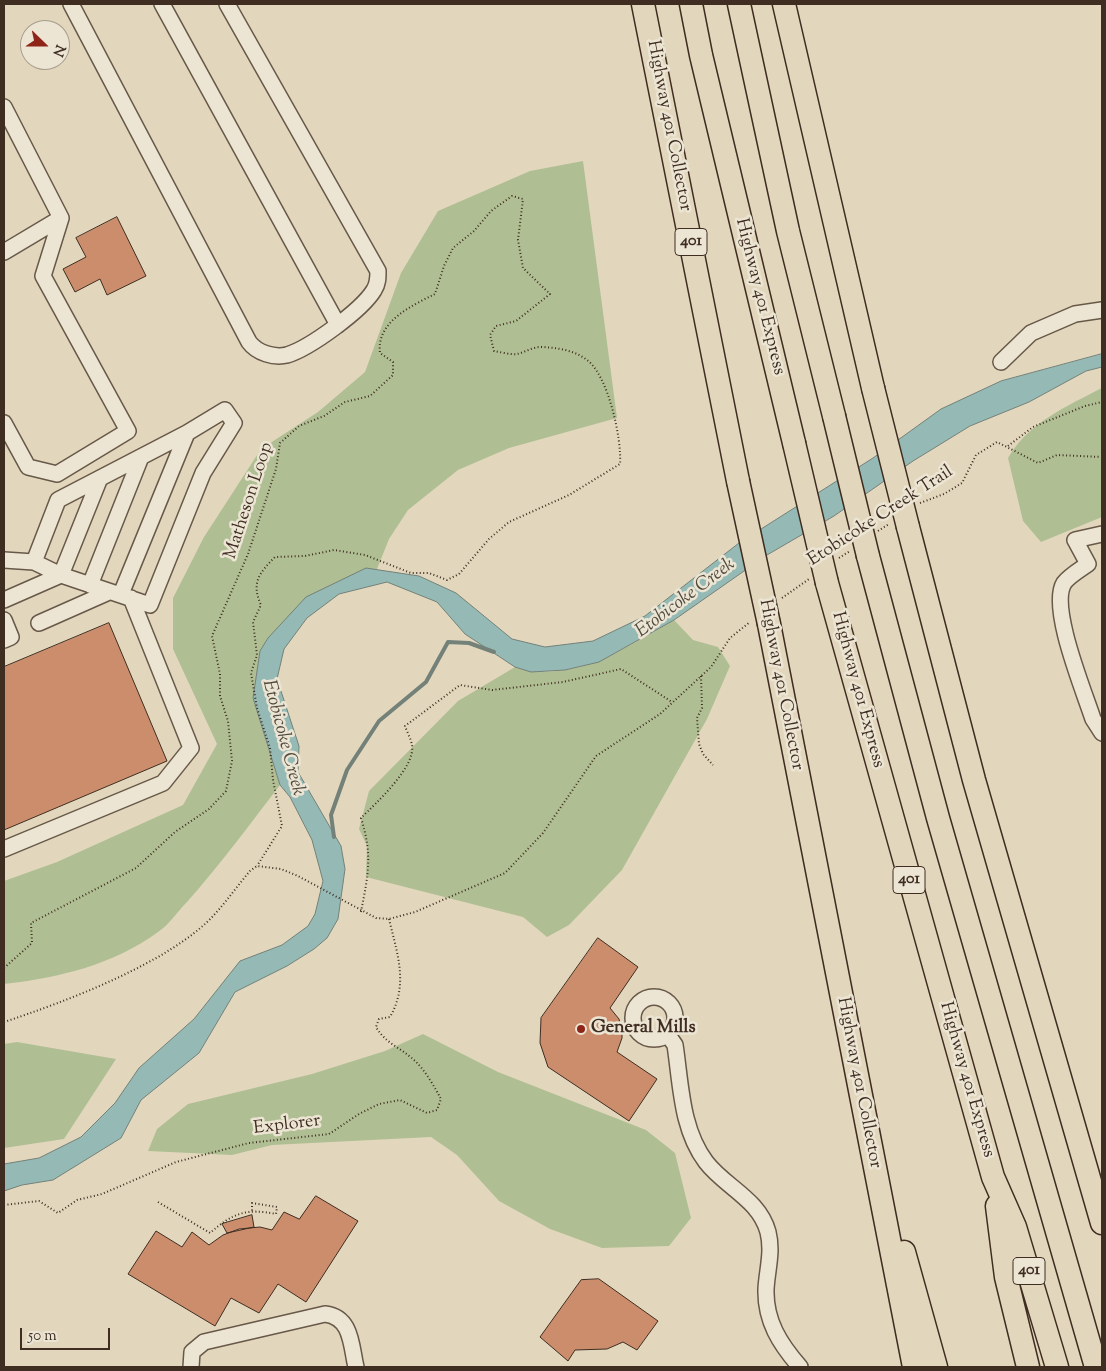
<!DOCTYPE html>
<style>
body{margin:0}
#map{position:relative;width:1106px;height:1371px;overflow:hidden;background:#e2d7bd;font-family:"Sorts Mill Goudy",serif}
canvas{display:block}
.frame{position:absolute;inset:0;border:5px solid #3f2d21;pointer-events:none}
.north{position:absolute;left:20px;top:20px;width:50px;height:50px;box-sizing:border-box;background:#ece5d4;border:1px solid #a79b8c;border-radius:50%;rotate:112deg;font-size:14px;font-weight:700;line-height:20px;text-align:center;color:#3f2d21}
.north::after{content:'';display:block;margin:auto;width:18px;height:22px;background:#8f2418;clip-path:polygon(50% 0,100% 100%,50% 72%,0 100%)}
.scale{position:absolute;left:20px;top:1328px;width:90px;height:22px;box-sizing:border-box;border:2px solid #3f2d21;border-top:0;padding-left:6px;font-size:15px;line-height:18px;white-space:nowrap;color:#3f2d21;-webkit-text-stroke:4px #ece5d4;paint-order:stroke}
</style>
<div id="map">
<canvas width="1106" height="1371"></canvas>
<div class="frame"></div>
<div class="north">N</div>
<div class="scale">50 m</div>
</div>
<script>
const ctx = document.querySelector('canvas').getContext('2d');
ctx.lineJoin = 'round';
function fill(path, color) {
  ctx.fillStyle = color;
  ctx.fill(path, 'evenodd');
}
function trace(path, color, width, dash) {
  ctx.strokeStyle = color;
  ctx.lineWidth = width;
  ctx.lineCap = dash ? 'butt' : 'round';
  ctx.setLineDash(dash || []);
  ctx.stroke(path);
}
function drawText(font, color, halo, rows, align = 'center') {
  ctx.font = font + ' "Sorts Mill Goudy",serif';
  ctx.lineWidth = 5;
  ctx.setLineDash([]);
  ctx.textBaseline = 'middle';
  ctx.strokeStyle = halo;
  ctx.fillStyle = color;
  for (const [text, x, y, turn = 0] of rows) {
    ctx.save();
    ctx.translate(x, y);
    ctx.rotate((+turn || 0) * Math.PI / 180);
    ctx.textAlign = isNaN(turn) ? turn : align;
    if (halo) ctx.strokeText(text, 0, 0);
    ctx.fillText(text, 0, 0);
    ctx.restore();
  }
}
const green = new Path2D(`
 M583,161L617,418L509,448L458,470L408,510L389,539L373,579L367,568L268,638L260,651L253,698L280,785C250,824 220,865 187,902C178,911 169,925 158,932C113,965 58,978 4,984V881L57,862L183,805L217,744L173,649V598L204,537L261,449L318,412L365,372L401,273L438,211L530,171Z
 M1102,388V517L1041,542L1023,521L1008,458C1028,423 1067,406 1102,388Z
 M674,620L693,640L718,647L730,666L707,719L622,870L569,925L547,937L523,917L366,877L367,846L359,829L369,791L458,701L515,667C573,685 626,647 674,620Z
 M423,1034L498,1072L646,1130L675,1153L691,1218L669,1246L602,1248L550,1229L499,1201L457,1155L431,1137L272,1145L232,1155L148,1151L157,1129L188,1104L312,1074L385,1051Z
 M17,1042L116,1059L64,1139L4,1148V1044Z`);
const water = new Path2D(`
 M1102,354V367L1086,371L1029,402L970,426L913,461L834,516L767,555L674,620L599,662L565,670L531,672L515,667L465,634L437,602L387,582L339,594L307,618L284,649L277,679L299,746L298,772L341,846L345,869L338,919L327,938L314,949L287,966L235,992L199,1053L141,1100L121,1138L53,1180L22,1185L4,1191V1164L39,1158L81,1137L115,1103L139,1068L194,1019L240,961L282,945L308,926L315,914L323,881L312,840L290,797L280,785L253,698L260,651L268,638L306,597L366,568L419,576L456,593L512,639L545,647L593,641L645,616L739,543L873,458L941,409L1001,381Z`);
const stream = new Path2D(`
 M334,837L331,815L347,770L379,721L426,682L448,642L469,643L494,652`);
const building = new Path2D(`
 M117,217L146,276L107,295L100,279L75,292L63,269L86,257L76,238Z
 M109,623L167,761L4,830V667Z
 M598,938L638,967L610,1008L619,1019L622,1031V1038L617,1052L657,1079L629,1121L548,1067L540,1043L541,1018Z
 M316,1196L358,1221L306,1302L278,1284L259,1313L231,1298L215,1326L128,1274L156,1231L182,1247L192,1232L209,1245L223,1235L239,1229L260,1227L272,1230L284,1212L299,1219Z
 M252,1215L254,1227L227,1233L222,1224Z
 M599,1279L658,1321L637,1350L623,1342L607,1349L575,1350L568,1361L540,1337L581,1280Z`);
const path = new Path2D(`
 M1008,446L1033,427L1085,406L1102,402
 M920,503L944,494L962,483L976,455L997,442L1038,463L1057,455L1102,457
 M878,531L889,524
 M839,558L850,551
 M782,598L809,579
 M701,676L702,708L697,718L699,744L703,754L713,765
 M361,912C368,875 373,856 361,818C376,803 416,767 412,745C411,739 407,732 405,726L460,685L492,690L563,682L621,669L672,702
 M4,968L32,943L31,923L136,868L175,832L209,809L226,791L232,761L228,721L220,696V674L212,636L248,554L276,469L280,443L299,426L324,416L345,402L370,396L393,375V362L380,353C376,322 411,306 435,294L444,266L453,248L474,231L491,211L512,196L523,199L518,240L523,268L550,294L516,321L496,326L490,335L494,351C501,352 510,355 517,354C526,352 534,346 543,347C558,348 574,350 587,360C608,375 622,439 620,464L569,495L509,522L489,539L459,574L447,580L429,573H411L365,555L334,550L305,556L275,557C259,573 251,583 261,605L253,622L257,655L251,673L257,708L270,748L273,780L282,826L257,866
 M4,1022C65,1002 171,962 214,915C227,901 238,885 250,871L257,866L281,869L298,876L376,918L389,919L415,912L505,873L543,833L596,756L660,714L711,667L730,638L750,622
 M158,1202L210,1233C233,1213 246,1208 276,1214L277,1207L252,1203V1211
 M4,1205L39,1201L58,1213L77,1200L102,1194L176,1162L249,1143L329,1134L359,1114L379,1104L400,1100L427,1113L437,1110L441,1099C434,1086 425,1070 414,1060C401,1048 385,1043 376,1027L379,1019L390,1017C409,984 397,953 389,919`);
const minor = new Path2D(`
 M71,4L249,342C257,353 274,358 287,355C310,348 362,310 374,290C378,284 378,278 378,271L227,4
 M162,4L338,325
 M4,107L61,218L43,276L128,431L57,474L28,467L4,423
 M4,252L61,218
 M1001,362L1031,333L1075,314L1102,310
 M1102,534L1075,540L1088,564C1081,569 1069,576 1064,583C1049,607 1084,691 1093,719L1102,733
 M4,560L34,562
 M61,575L100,478
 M90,585L141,457
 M121,594L187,433
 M4,600L61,575L150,605L203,473L234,423L225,410L187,433L58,500L34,562L61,575
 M4,620L11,637L4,640
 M39,623L109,592
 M4,849L163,783L191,748L131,598
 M633 1018a21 21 0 1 1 42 0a21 21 0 1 1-42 0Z
 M668,1035L675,1045C681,1084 681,1129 706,1162C725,1187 759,1199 768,1232C773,1252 767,1270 766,1289C765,1321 780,1344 800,1367
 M191,1367L192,1352L204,1342L325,1314C352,1317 351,1346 356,1367`);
const highway = new Path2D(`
 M643,4L738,481
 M691,4L701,55L794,443
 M739,4L788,231L834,416
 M784,4L873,388
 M908,527L974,780L1102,1223
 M868,556L938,818L1096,1367
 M827,583L993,1177L1015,1227L1057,1367
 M769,624L914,1367
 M997,1206L1006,1277L1028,1367
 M904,1252L936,1367`);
const highwayBridge = new Path2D(`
 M873,388L908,527
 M834,416L868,556
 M794,443L827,583
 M738,481L769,624`);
const markers = [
 [581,1029,5,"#8f2418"]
];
const shields = [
 [691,242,32],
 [909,880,32],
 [1029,1271,32]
];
const shieldNames = [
 ["401",691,242],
 ["401",909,880],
 ["401",1029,1271]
];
const streetNames = [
 ["Highway 401 Collector",668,126,79],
 ["Highway 401 Express",759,297,76],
 ["Matheson Loop",250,501,-72],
 ["Etobicoke Creek Trail",881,517,-33],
 ["Highway 401 Collector",780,685,79],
 ["Highway 401 Express",857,690,75],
 ["Highway 401 Express",966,1080,74],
 ["Highway 401 Collector",858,1083,79],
 ["Explorer",287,1126,-7]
];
const poiNames = [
 ["General Mills",591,1029]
];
const waterNames = [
 ["Etobicoke Creek",686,599,-37],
 ["Etobicoke Creek",282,738,75]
];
fill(green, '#b0bf93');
fill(water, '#95b9b4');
trace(water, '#738179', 1);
trace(stream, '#738179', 4);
fill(building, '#cb8d6c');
trace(building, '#3f2d21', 1);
trace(minor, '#685848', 18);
trace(highway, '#3f2d21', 25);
trace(path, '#3f2d21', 2, [1, 2.5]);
trace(minor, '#ece5d4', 15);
trace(highway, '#e2d7bd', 22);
trace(highwayBridge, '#3f2d21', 25, []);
trace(highwayBridge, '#e2d7bd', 22);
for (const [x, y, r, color] of markers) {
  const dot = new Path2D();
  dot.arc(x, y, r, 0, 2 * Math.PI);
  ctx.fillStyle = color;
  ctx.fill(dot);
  trace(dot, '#ece5d4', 2);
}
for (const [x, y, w] of shields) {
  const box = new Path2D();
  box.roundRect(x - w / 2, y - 13.5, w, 27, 4);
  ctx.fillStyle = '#ece5d4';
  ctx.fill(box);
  trace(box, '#3f2d21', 1);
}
drawText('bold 16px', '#3f2d21', null, shieldNames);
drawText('18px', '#3f2d21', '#ece5d4', streetNames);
drawText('bold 18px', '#3f2d21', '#ece5d4', poiNames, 'left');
drawText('italic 19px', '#50493e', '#ece5d4', waterNames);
</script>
